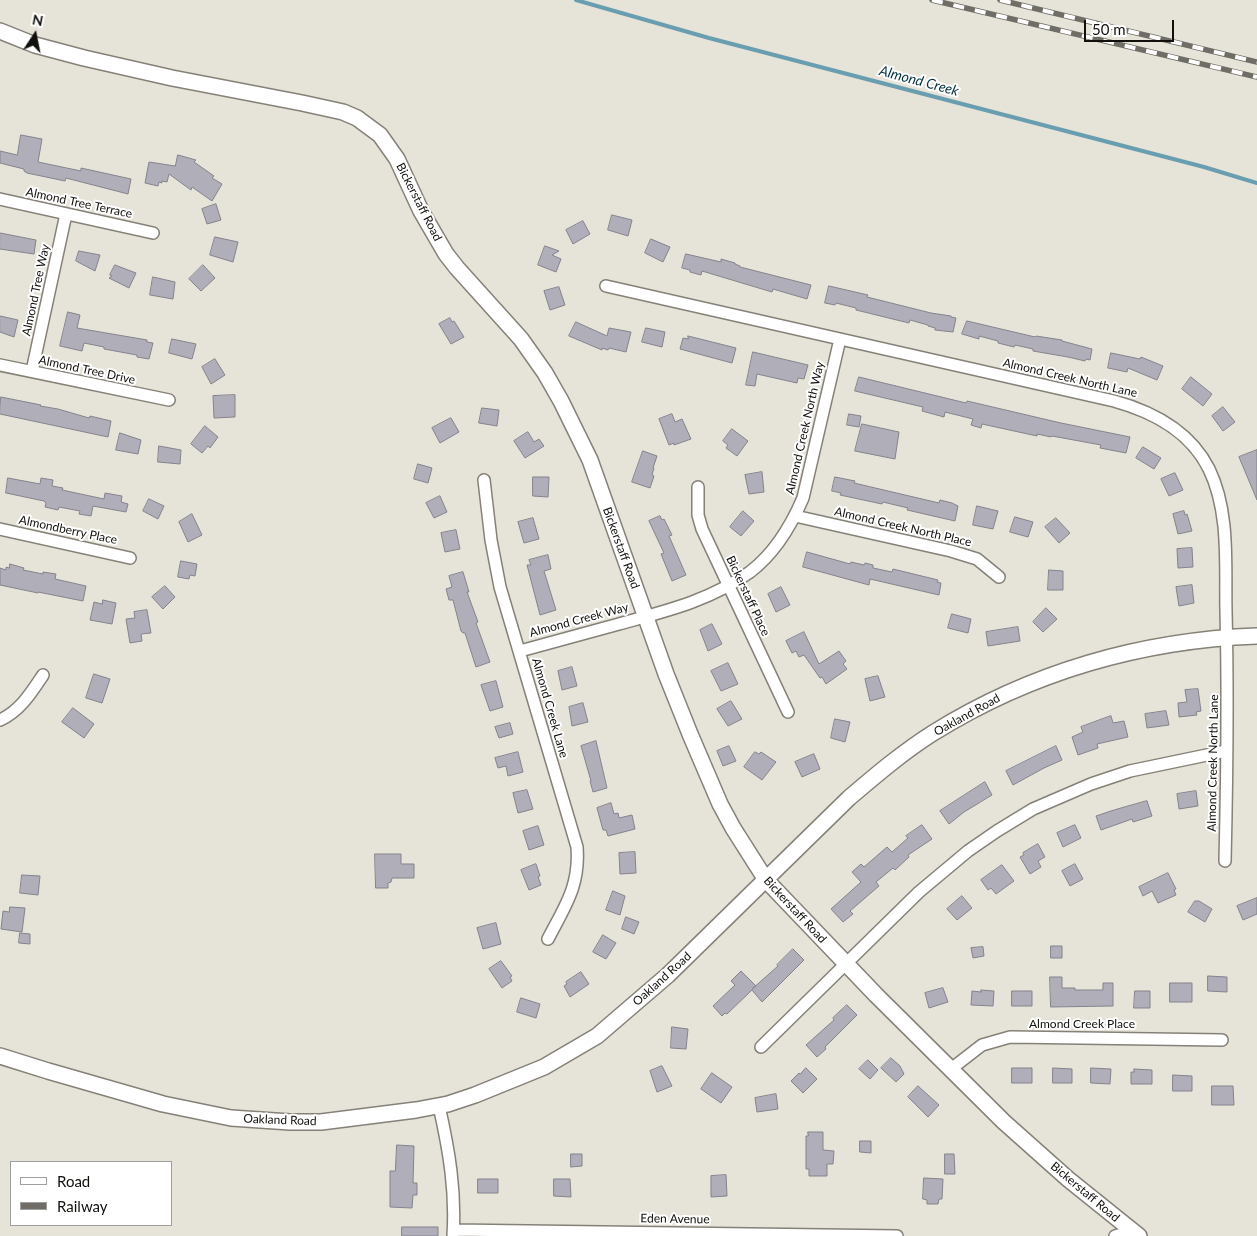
<!DOCTYPE html>
<style>
body{margin:0}
#map{position:relative;width:1257px;height:1236px;overflow:hidden;background:#e6e3d8;font-family:Lato,sans-serif}
canvas{display:block}
.legend{position:absolute;left:10px;top:1161px;width:162px;height:65px;box-sizing:border-box;background:#fff;border:1px solid #a09f9e;margin:0;padding:6px 9px;list-style:none;font-size:15px;color:#11100c}
.legend li{display:flex;align-items:center;gap:10px;height:25px}
.legend b{width:25px;border:1px solid #a09f9e}
.north{position:absolute;left:10px;top:10px;width:50px;height:50px;-webkit-text-stroke:4px #fff;paint-order:stroke;rotate:11deg;font-size:14px;font-weight:700;line-height:20px;text-align:center;color:#11100c}
.north::after{content:'';display:block;margin:auto;width:18px;height:22px;background:#11100c;clip-path:polygon(50% 0,100% 100%,50% 72%,0 100%)}
.scale{position:absolute;left:1084px;top:20px;width:90px;height:22px;box-sizing:border-box;border:2px solid #11100c;border-top:0;padding-left:6px;font-size:15px;line-height:18px;white-space:nowrap;color:#11100c;-webkit-text-stroke:4px #fff;paint-order:stroke}
</style>
<div id="map">
<canvas width="1257" height="1236"></canvas>
<ul class="legend">
<li><b style="height:6px;background:#fff"></b>Road</li>
<li><b style="height:6px;background:#6f6d66"></b>Railway</li>
</ul>
<div class="north">N</div>
<div class="scale">50 m</div>
</div>
<script>
const ctx = document.querySelector('canvas').getContext('2d');
ctx.lineJoin = 'round';
function trace(path, color, width, dash) {
  ctx.strokeStyle = color;
  ctx.lineWidth = width;
  ctx.lineCap = dash ? 'butt' : 'round';
  ctx.setLineDash(dash || []);
  ctx.stroke(path);
}
function fill(path, color) {
  ctx.fillStyle = color;
  ctx.fill(path, 'evenodd');
}
function drawText(font, color, halo, rows, align = 'center') {
  ctx.font = font + ' Lato,sans-serif';
  ctx.lineWidth = 4;
  ctx.setLineDash([]);
  ctx.textBaseline = 'middle';
  ctx.strokeStyle = halo;
  ctx.fillStyle = color;
  for (const [text, x, y, turn = 0] of rows) {
    ctx.save();
    ctx.translate(x, y);
    ctx.rotate((+turn || 0) * Math.PI / 180);
    ctx.textAlign = isNaN(turn) ? turn : align;
    if (halo) ctx.strokeText(text, 0, 0);
    ctx.fillText(text, 0, 0);
    ctx.restore();
  }
}
const stream = new Path2D(`
 M576,0L709,38L1204,167L1257,183`);
const building = new Path2D(`
 M21,135L42,139L38,162L81,171V168L131,179L128,194L66,178L65,181L27,173L24,171V169L0,163V151L17,155Z
 M178,155L196,160L194,162L214,176L212,178L222,184L212,201L192,187L191,190L169,174L167,182L162,181V183L159,182L158,186L145,183L149,162L175,166Z
 M216,204L221,220L207,224L202,209Z
 M612,215L632,220L628,236L608,230Z
 M583,221L590,234L573,244L566,230Z
 M0,233L36,240L34,254L0,249Z
 M215,237L238,242L233,262L210,255Z
 M651,239L670,247L663,262L645,253Z
 M545,246L559,251L552,255L561,259L556,272L538,265Z
 M79,251L100,255L95,271L76,261Z
 M686,254L721,262V259L735,263V264L740,266V267L811,285L807,299L773,289L772,292L702,271L701,275L690,272V270L682,268Z
 M115,265L136,273L129,288L109,278L112,276L110,275Z
 M203,265L215,278L201,291L189,279Z
 M153,277L175,282L173,299L150,295Z
 M829,286L868,295L867,297L931,313L951,316V317L956,318L953,332L935,330V328L928,326V325L910,320L909,323L856,310V308L836,303L835,305L825,303Z
 M559,287L565,305L550,310L544,291Z
 M68,312L80,315L77,328L147,340V342L153,343L149,359L137,357V355L104,349V347L84,343L82,351L60,346Z
 M0,316L18,320L14,337L0,332Z
 M450,318L452,322L454,321L464,337L451,344L439,324Z
 M967,321L1035,337L1036,336L1062,340V341L1092,349L1090,360L1086,359L1085,361L1068,357L1033,351V349L1015,345L1014,347L998,343V341L979,336V339L962,334Z
 M576,322L607,336L609,328L631,332L626,352L609,348L608,350L602,348V350L569,336Z
 M646,328L665,332L662,347L642,342Z
 M688,336L736,348L732,363L680,349L683,338L688,339Z
 M172,339L196,344L192,359L169,353Z
 M753,352L808,365L804,379L798,378L797,383L757,374L755,386L746,385Z
 M1111,353L1140,359L1141,357L1163,366L1157,380L1128,368L1127,372L1108,368Z
 M215,359L225,375L211,384L202,367Z
 M859,377L966,403L967,401L1061,423L1130,437L1126,453L1100,448L1101,445L1052,436L1051,437L1037,434V436L982,424L981,428L971,425L973,419L945,412L944,417L922,411L923,407L855,391Z
 M1191,377L1212,394L1203,406L1182,389Z
 M235,395V417L214,418L213,396Z
 M1,397L41,405L40,406L58,409L89,418L90,416L111,421L108,437L0,414Z
 M1223,407L1235,422L1223,431L1212,416Z
 M482,408L499,410L497,426L479,423Z
 M672,414L675,422L682,419L691,439L674,445V443L669,445L659,419Z
 M849,414L861,416L859,427L847,425Z
 M451,418L459,432L440,443L432,428Z
 M862,424L899,432L895,459L855,451Z
 M205,426L218,437L210,448L208,446L202,453L191,444Z
 M732,429L748,441L737,456L726,448L728,445L723,441Z
 M528,432L534,442L539,439L544,446L525,458L514,441Z
 M120,433L141,440L138,454L116,450Z
 M159,446L181,450L180,464L158,462Z
 M1143,447L1161,458L1154,469L1136,458Z
 M1257,450V500L1239,457Z
 M643,451L657,456L653,468H654L652,475L654,476L650,488L632,482Z
 M418,464L432,468L428,483L414,479Z
 M762,472L764,492L749,494L745,475Z
 M1175,473L1183,490L1169,496L1161,479Z
 M533,477H549L548,497L533,496Z
 M835,477L855,481L854,483L939,503L940,500L952,503L958,506L955,521L907,510L908,508L887,503L883,502L882,504L840,495L841,493L832,491Z
 M8,478L40,484L41,478L53,480L52,486L63,488L62,490L104,499L105,493L122,496L121,502L128,504L126,512L93,506L91,516L79,514L80,511L59,507L58,510L45,507L46,503L44,501L6,493Z
 M440,496L447,512L434,518L426,503Z
 M149,499L164,506L158,519L143,511Z
 M977,506L998,511L993,529L973,525Z
 M743,511L754,521L741,536L730,527Z
 M1184,511L1185,515L1187,514L1192,531L1178,534L1173,514Z
 M192,514L202,535L188,542L179,522Z
 M660,516L662,520L664,519L672,535L669,536L686,575L672,581L661,554L664,553L649,521Z
 M1015,517L1033,522L1028,537L1010,532Z
 M533,518L539,539L524,543L518,522Z
 M1056,518L1070,533L1059,543L1045,527Z
 M456,530L460,549L445,552L441,533Z
 M1192,548L1193,567L1178,568L1177,549Z
 M807,552L850,564L851,562L864,565L865,563L873,565V568L892,572L893,569L938,580L937,582L941,583L939,595L870,579L869,585L803,567Z
 M548,555L551,569L544,571L556,610L540,615L527,565H531L529,560Z
 M181,561L197,564L195,576L190,575L189,579L178,577Z
 M10,564L24,568L23,570L43,574V572L56,574L55,579L86,586L83,601L38,592V593L0,585V568L6,570V567L9,568Z
 M1049,570L1063,571V590H1048Z
 M463,572L469,592H467L478,622L476,623L490,662L476,667L465,633H463L461,631L453,600H449L446,589L452,587L449,576Z
 M1192,585L1194,603L1179,606L1176,587Z
 M165,586L175,597L163,609L152,597Z
 M781,587L790,605L776,612L768,594Z
 M103,600L116,603L112,624L90,620L94,602L102,604Z
 M1046,608L1057,619L1043,632L1033,622Z
 M147,610L151,633L141,634L142,641L130,643L126,619L135,618L134,612Z
 M952,614L971,619L968,633L948,628Z
 M712,624L722,644L708,651L700,630Z
 M1018,627L1020,641L988,646L986,632Z
 M804,632L819,664L839,651L846,661L843,664L847,669L826,684L822,677L820,678L804,655L799,657L796,651L792,653L786,641Z
 M728,663L738,684L721,691L711,671Z
 M572,667L577,686L562,690L558,671Z
 M94,674L110,679L102,703L86,698Z
 M878,676L885,697L870,701L865,679Z
 M496,681L503,707L490,711L481,685Z
 M1198,689L1201,711L1196,712L1197,715L1179,717L1178,703L1187,702L1185,690Z
 M731,701L742,719L728,726L717,709Z
 M583,703L588,722L572,726L569,707Z
 M73,708L94,724L84,738L62,722Z
 M1166,711L1169,725L1147,728L1145,714Z
 M1111,716L1113,723L1124,721L1128,737L1097,744L1098,748L1078,755L1072,737L1083,732L1081,727Z
 M835,719L850,722L845,742L831,738Z
 M510,723L513,734L499,738L495,727Z
 M596,741L607,788L593,792L590,781H591L581,746Z
 M729,746L736,761L723,766L717,751Z
 M1056,746L1062,760L1044,768L1013,785L1006,771Z
 M518,752L523,772L508,776L506,766L498,768L495,758Z
 M755,752L759,754L761,752L776,762L762,780L744,767Z
 M814,754L820,769L802,777L795,762Z
 M985,782L992,795L964,812L949,824L940,811Z
 M527,790L533,809L518,813L513,793Z
 M1196,791L1198,806L1179,809L1177,794Z
 M1147,801L1152,816L1133,822L1132,819L1101,830L1096,816L1114,810Z
 M611,803L614,814L618,813L619,818L632,815L635,829L608,836L606,830H603L597,808Z
 M922,825L932,839L908,855L909,857L895,870L893,868L876,882L879,886L850,911L853,914L843,922L831,909L861,882L852,872L861,864L864,867L887,847L892,852L908,838L906,836Z
 M1075,825L1081,838L1063,847L1057,833Z
 M538,826L544,845L529,850L523,831Z
 M1038,844L1045,857L1038,861L1041,867L1030,874L1020,857L1024,855L1023,853Z
 M635,852L636,873L620,874L619,853Z
 M375,854H401V864H414V878H392L391,882L388,883V888H376Z
 M536,864L540,876L538,877L541,885L529,890L521,870Z
 M1075,864L1083,879L1070,886L1062,871Z
 M1002,865L1014,881L996,894L991,888L988,890L981,880Z
 M1168,873L1176,889L1174,890L1176,895L1158,903L1152,891L1143,896L1139,887Z
 M22,875L40,876L38,895L20,893Z
 M613,891L625,896L620,915L606,910Z
 M962,896L972,908L957,920L947,909Z
 M1257,898V914L1243,920L1237,906Z
 M1195,901H1199L1212,909L1205,922L1188,912Z
 M10,907L25,908L22,932L1,929L3,911L9,912Z
 M626,917L639,922L634,934L622,929Z
 M496,923L501,944L483,949L477,928Z
 M20,933L30,934V944L19,943Z
 M603,935L616,943L606,959L593,952Z
 M1051,946H1062V958H1051Z
 M983,947L984,956L973,958L971,948Z
 M793,949L804,960L762,1002L752,990L727,1014L725,1013L722,1016L713,1006L735,985L731,981L741,971L756,986L752,989L778,966L777,965Z
 M501,961L512,976L510,977L512,981L502,988L489,969Z
 M581,972L589,984L570,997L564,986L567,984L566,982Z
 M1208,976L1227,977V992L1208,991Z
 M1050,977H1062V988H1075V990H1103V983H1113V1006L1051,1007Z
 M1170,983H1192V1002H1170Z
 M943,988L948,1002L929,1008L925,993Z
 M981,990L994,991L993,1006L971,1005L972,991L981,992Z
 M1012,991H1032V1006H1012Z
 M1135,991H1150V1008H1134Z
 M521,998L540,1004L536,1018L517,1012Z
 M847,1005L857,1015L825,1047L826,1049L817,1057L806,1045L834,1020L833,1018Z
 M672,1027L688,1029L686,1049L671,1048Z
 M891,1058L900,1066L904,1074L896,1082L881,1068Z
 M868,1060L878,1070L870,1079L859,1069Z
 M662,1066L672,1086L657,1092L650,1071Z
 M806,1068L817,1079L803,1093L791,1081L799,1073L800,1074Z
 M1012,1068H1032V1083H1012Z
 M1053,1068L1072,1069V1083H1053Z
 M1091,1068L1111,1069L1110,1084L1091,1083Z
 M1134,1069L1152,1070V1084H1131V1072H1134Z
 M712,1073L732,1087L721,1103L701,1089Z
 M1173,1075L1192,1076V1091H1173Z
 M918,1086L939,1105L928,1117L908,1097Z
 M1212,1086H1233L1234,1105H1212Z
 M776,1094L778,1109L757,1112L755,1098Z
 M808,1132H823V1150L834,1151L833,1164H827V1176H809V1169H806V1136H808Z
 M860,1141H871V1153L860,1152Z
 M397,1145L414,1146L413,1183H417V1195H413L412,1208L390,1207V1171H395Z
 M571,1154H582V1166L571,1167Z
 M945,1154H954L955,1174H945Z
 M726,1175L727,1196L711,1197V1176Z
 M924,1178L943,1179L942,1199H939L938,1204H927V1200L923,1199Z
 M478,1179H498V1193H478Z
 M554,1179H570L571,1197L554,1196Z
 M402,1227H438V1236H402Z`);
const minor = new Path2D(`
 M0,199L153,233
 M606,286L1114,401C1154,412 1190,431 1209,469C1230,512 1225,565 1226,611C1228,694 1227,778 1225,861
 M0,365L169,400
 M32,371L66,214
 M484,480L491,540L500,587L577,847C580,886 565,906 548,939
 M698,487V515L702,529L788,712
 M795,516L951,551L977,559L999,577
 M0,529L130,558
 M520,651C553,642 586,633 619,624C666,611 709,601 750,572C775,553 791,526 803,498L840,339
 M0,720C20,711 31,693 43,675
 M761,1047L919,892L968,851L997,831L1033,809L1091,784L1130,771L1226,751
 M951,1069L982,1045L1010,1037L1222,1040
 M439,1106C449,1150 456,1191 453,1236
 M454,1230L897,1236
 M1115,1236L1132,1231`);
const tertiary = new Path2D(`
 M0,31L35,45L84,58L172,78L302,103L343,112L357,118L380,135L397,159L421,211L446,254L457,268L521,339L545,373L561,401L590,460L666,674L690,734L720,804L733,828L766,880L876,995L1004,1122L1068,1179L1139,1236
 M0,1056L48,1071L163,1104L231,1118L290,1122H321L416,1110L448,1104L475,1095L544,1067L597,1036L668,975L849,798C876,775 903,752 933,733C1031,672 1142,640 1257,636`);
const rail = new Path2D(`
 M932,0L1257,77
 M1000,0L1257,62`);
const streetNames = [
 ["Bickerstaff Road",419,202,63],
 ["Almond Tree Terrace",79,203,12],
 ["Almond Tree Way",36,290,-78],
 ["Almond Tree Drive",87,370,12],
 ["Almond Creek North Lane",1070,378,13],
 ["Almond Creek North Way",805,428,-77],
 ["Almond Creek North Place",903,527,13],
 ["Almondberry Place",68,530,12],
 ["Bickerstaff Road",621,548,70],
 ["Bickerstaff Place",748,596,65],
 ["Almond Creek Way",579,620,-15],
 ["Almond Creek Lane",550,708,74],
 ["Oakland Road",967,715,-29],
 ["Almond Creek North Lane",1213,763,-89],
 ["Bickerstaff Road",795,910,47],
 ["Oakland Road",662,979,-42],
 ["Almond Creek Place",1082,1024],
 ["Oakland Road",280,1120,2],
 ["Bickerstaff Road",1085,1192,40],
 ["Eden Avenue",675,1219,1]
];
const waterNames = [
 ["Almond Creek",919,81,15]
];
trace(stream, '#699db0', 4);
fill(building, '#b0afb9');
trace(building, '#84838d', 1);
trace(minor, '#858178', 14);
trace(tertiary, '#858178', 18);
trace(minor, '#fff', 11);
trace(tertiary, '#fff', 15);
trace(rail, '#6f6d66', 5.5);
trace(rail, '#fff', 4, [11]);
drawText('12px', '#11100c', '#fff', streetNames);
drawText('italic 14px', '#003240', '#fff', waterNames);
</script>
